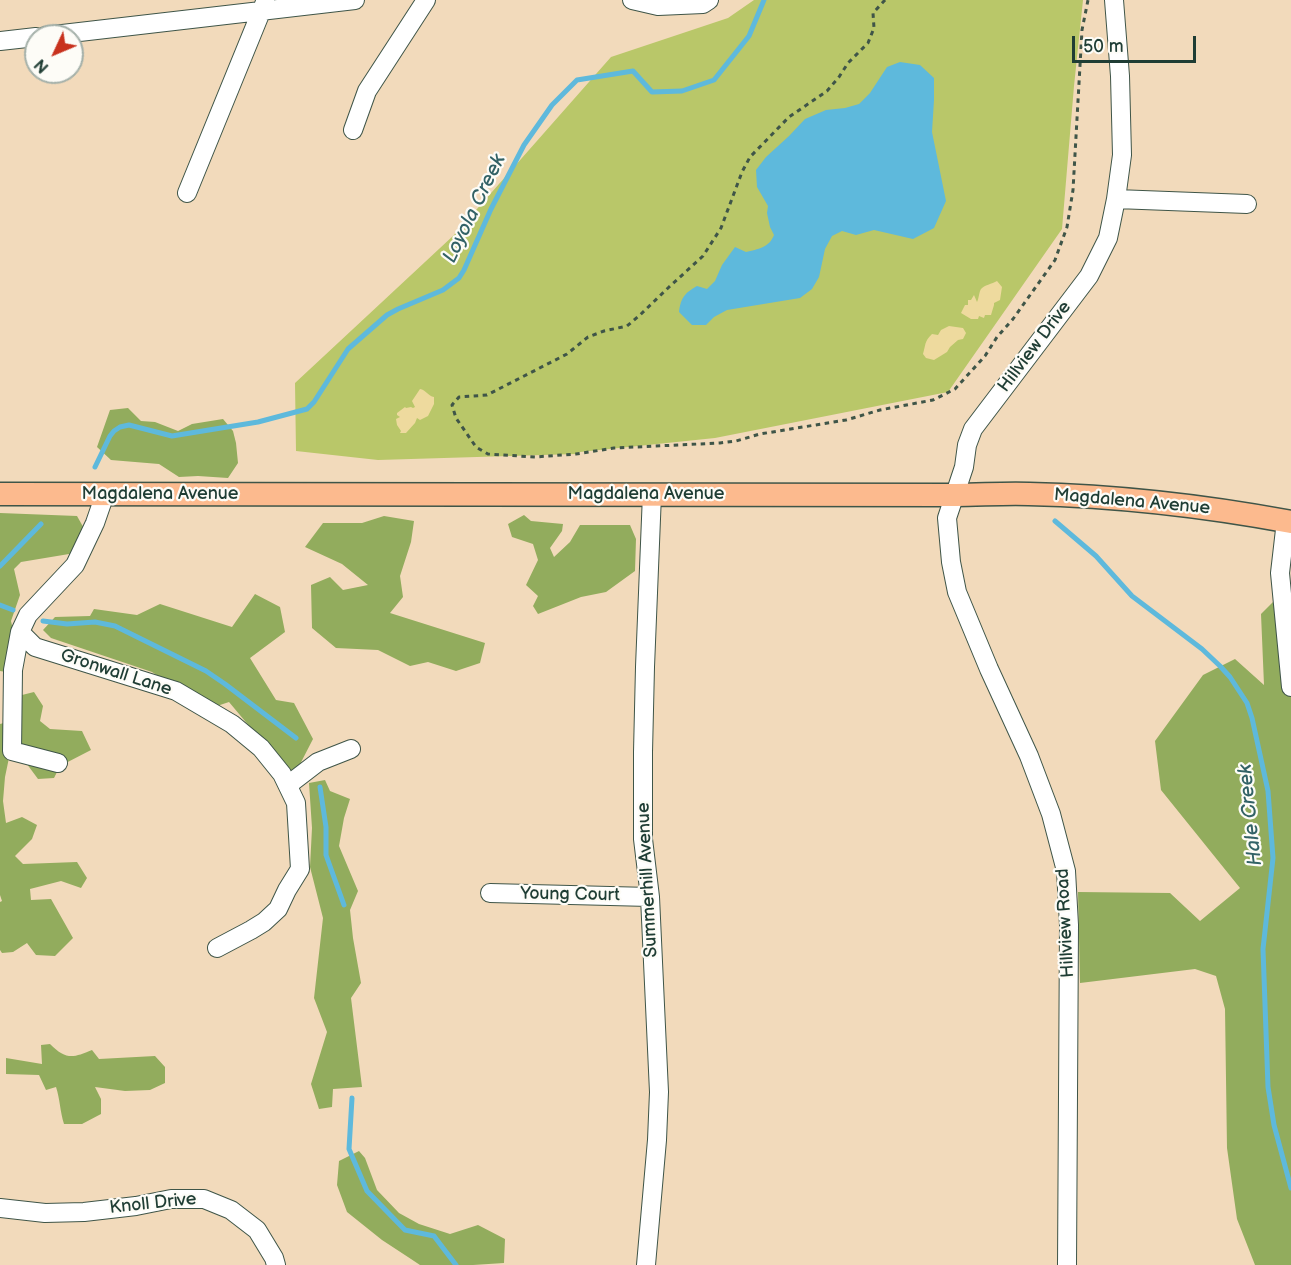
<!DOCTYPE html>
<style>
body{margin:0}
#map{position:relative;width:1291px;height:1265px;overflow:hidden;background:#f2dabb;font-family:"Balsamiq Sans",sans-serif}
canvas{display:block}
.north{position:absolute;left:24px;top:24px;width:60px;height:60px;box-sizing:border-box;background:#fdfcf7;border:2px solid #a4b0a9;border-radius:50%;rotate:226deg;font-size:16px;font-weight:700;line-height:24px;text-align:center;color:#1f3d34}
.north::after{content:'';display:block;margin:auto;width:21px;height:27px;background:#c8321e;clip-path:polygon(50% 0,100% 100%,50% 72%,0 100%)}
.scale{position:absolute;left:1072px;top:36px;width:124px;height:27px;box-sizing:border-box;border:3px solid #1f3d34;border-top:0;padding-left:8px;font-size:18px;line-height:21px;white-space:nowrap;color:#1f3d34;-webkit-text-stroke:4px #fdfcf7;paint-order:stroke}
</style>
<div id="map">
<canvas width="1291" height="1265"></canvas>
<div class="north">N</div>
<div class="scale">50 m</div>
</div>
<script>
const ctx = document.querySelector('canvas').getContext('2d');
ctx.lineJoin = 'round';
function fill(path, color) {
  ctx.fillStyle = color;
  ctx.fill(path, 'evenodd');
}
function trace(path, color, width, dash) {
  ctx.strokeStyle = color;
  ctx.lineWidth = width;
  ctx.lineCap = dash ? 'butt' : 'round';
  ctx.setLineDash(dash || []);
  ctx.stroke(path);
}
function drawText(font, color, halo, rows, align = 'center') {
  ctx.font = font + ' "Balsamiq Sans",sans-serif';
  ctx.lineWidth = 4.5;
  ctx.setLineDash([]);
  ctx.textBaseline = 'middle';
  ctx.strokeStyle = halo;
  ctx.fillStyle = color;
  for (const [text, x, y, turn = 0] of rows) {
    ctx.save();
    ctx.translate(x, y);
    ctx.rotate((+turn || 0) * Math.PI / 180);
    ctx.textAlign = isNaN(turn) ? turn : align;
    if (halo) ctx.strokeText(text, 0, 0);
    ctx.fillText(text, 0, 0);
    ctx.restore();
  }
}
const green = new Path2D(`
 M754,0H1083L1074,86L1062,229L948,392L715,438L580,452L576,454L378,460L296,451L295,383L454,235L611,57L728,18Z`);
const forest = new Path2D(`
 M128,408L141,421L155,422L178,431L192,424L223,419L233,431L236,443L238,463L228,478L198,476L179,477L159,464L111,460L97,447L110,410Z
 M0,513L77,516L86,532L75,553L21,562L14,569L20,595L11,621L17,648L6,672L0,671Z
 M524,515L531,521L563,524L562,531L550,548L554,557L570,542L580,525H630L636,539L635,571L606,592L581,597L538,614L533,606L538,596L526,585L538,560L533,544L512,537L508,524Z
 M384,516L414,521L411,542L400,576L403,597L390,613L485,643L480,663L456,671L428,662L410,666L378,650L336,648L312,628L311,585L330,577L343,590L368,585L342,564L305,547L323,523H362Z
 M255,594L280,607L285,632L250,658L276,700L294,703L313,739L296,772L267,764L255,733L229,702L208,709L152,672L51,638L43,630L55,617L90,616L94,609L137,615L160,604L232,627Z
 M1278,597L1291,621V1265H1255L1237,1219L1227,1148L1225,1009L1216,976L1195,969L1080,983L1078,892L1170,893L1200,921L1240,888L1161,790L1155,741L1203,675L1235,659L1264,685L1261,614Z
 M34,692L43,706L40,721L50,729L82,731L91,750L60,766L54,778L38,779L18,752V696Z
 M4,723L10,753L5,777L3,801L6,823L22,817L37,825L32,839L15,856L23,864L77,862L87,878L81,888L61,881L30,889L31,900L51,899L73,938L55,956L36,955L27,943L13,952L2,953L0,950V902L2,901L0,895V724Z
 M325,780L330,791L350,799L344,818L339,846L358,891L350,910L353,938L361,983L351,998L362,1087L333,1089L332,1107L319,1109L311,1084L327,1032L314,998L323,918L310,867L312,828L309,783Z
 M50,1044C66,1060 73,1058 92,1050L99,1059L155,1056L165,1067V1083L150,1090L125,1091L95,1087L101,1099V1114L82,1124H64C60,1112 60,1099 56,1087L46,1090L39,1075L6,1074V1058L42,1064L41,1045Z
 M359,1151L365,1158L377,1190L399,1213L419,1224L450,1234L478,1225L505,1239L504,1263L473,1265H420L411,1259L382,1240L347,1212L337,1185L339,1161Z`);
const sand = new Path2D(`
 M997,281L1002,287L1000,300L994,303V305L991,315H985L984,318L979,316L978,319H971L961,313L965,305H968V300H971L974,295L977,302C979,298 979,292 981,289C984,285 992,284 997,281Z
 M949,326L963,328L966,333L963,339L958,340L950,347L947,352L934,360L926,358L923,354C926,344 924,342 932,334L938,335L941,330Z
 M420,389C426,390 428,396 434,397V404L428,416L420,420L417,418L415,423L406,433H400L401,431L397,425L396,419L400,417L397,415V413L405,407L406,408L411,407L413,408L415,407L412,401Z`);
const water = new Path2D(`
 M900,62L920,65L934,78V100L932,132L946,201L934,228L913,239L874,230L856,235L842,231L832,236L825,249L819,277L812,289L800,298L727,310L714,317L706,325H692L679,312C681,297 685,293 697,286L707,289L715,281L722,265L735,247L746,252C758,249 769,248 774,235L770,227L767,213L768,206L757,187L756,170L766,157L789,136L805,119L826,110L845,108L859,104L870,93L887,67Z`);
const stream = new Path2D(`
 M95,467L110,436L114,431L120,427L129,425L172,436L258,422L307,409L314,402L348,349L387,315L398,309L443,290L459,278L464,270L491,209L524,145L552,105L577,80L633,71L652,92L682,91L714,80L749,36L764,0
 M1055,521L1096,556L1132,596L1202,649L1220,666L1230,677L1247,703L1252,718L1268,791L1273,858L1263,949L1268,1087L1274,1125L1291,1188
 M0,566L41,524
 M0,605L13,610
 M43,621L67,624L95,622L115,626L206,671L225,684L296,738
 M320,787L326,827V855L344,905
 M352,1098L349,1149L367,1191L405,1230L434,1236L456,1265`);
const path = new Path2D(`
 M885,0L873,13L874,28L868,43L848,63L839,77L827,91L789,117L750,157L742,172L721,228L703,256L668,288L640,315L627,326L604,331L588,337L567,354L487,395L459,397L452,405L456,418L476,447L488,454L535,457L576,454L614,448L720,443L736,441L760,434L846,420L880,410L933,400L955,389L985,356L997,337L1013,319L1055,260L1067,227L1073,190L1082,30L1088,0`);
const minor = new Path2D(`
 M632,0L658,6L703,4L709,0
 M45,36L355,0
 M0,41L36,37
 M353,130L367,91L426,0
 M187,193L265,2
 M1116,199L1247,204
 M105,494L95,523L75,565L28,615L20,632L35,647L176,691L232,724L261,748L282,774L296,803L300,869L287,890L278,909L264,922L251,930L217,948
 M1286,521L1280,573L1291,687
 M20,632L13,670L12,751L58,763
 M288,785L318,762L351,749
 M490,893L650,897
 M0,1208L45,1213L84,1212L136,1206L171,1199H204L231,1210L257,1230L274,1258L276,1265
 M646,1265L657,1140L659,1092L650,897L643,839V752L645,667L652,494
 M1067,1265L1069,925L1066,871L1051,814L1029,756L989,669L957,592L951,562L947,518L964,467L967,445L973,429L1089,276L1108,238L1116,199L1122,155L1120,76L1114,0`);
const major = new Path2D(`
 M0,494L956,495C980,495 1005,493 1029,494C1117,496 1205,506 1291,522`);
const streetNames = [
 ["Hillview Drive",1035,347,-53],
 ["Magdalena Avenue",160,494],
 ["Magdalena Avenue",646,494],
 ["Magdalena Avenue",1132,502,5],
 ["Gronwall Lane",116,673,18],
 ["Summerhill Avenue",648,880,-93],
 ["Young Court",570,895,1],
 ["Hillview Road",1066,923,-93],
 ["Knoll Drive",153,1204,-6]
];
const waterNames = [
 ["Loyola Creek",475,209,-64],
 ["Hale Creek",1251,815,-96]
];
fill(green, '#b9c769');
fill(forest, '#92ac5d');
fill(sand, '#eeda9e');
fill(water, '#5eb9dc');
trace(stream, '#5eb9dc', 5);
trace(minor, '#3f5548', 20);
trace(major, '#3f5548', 25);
trace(path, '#3f5548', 3, [4.5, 4.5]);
trace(minor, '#fff', 18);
trace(major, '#fcba8e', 22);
drawText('18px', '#1f3d34', '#fdfcf7', streetNames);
drawText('italic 20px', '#326266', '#fdfcf7', waterNames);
</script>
